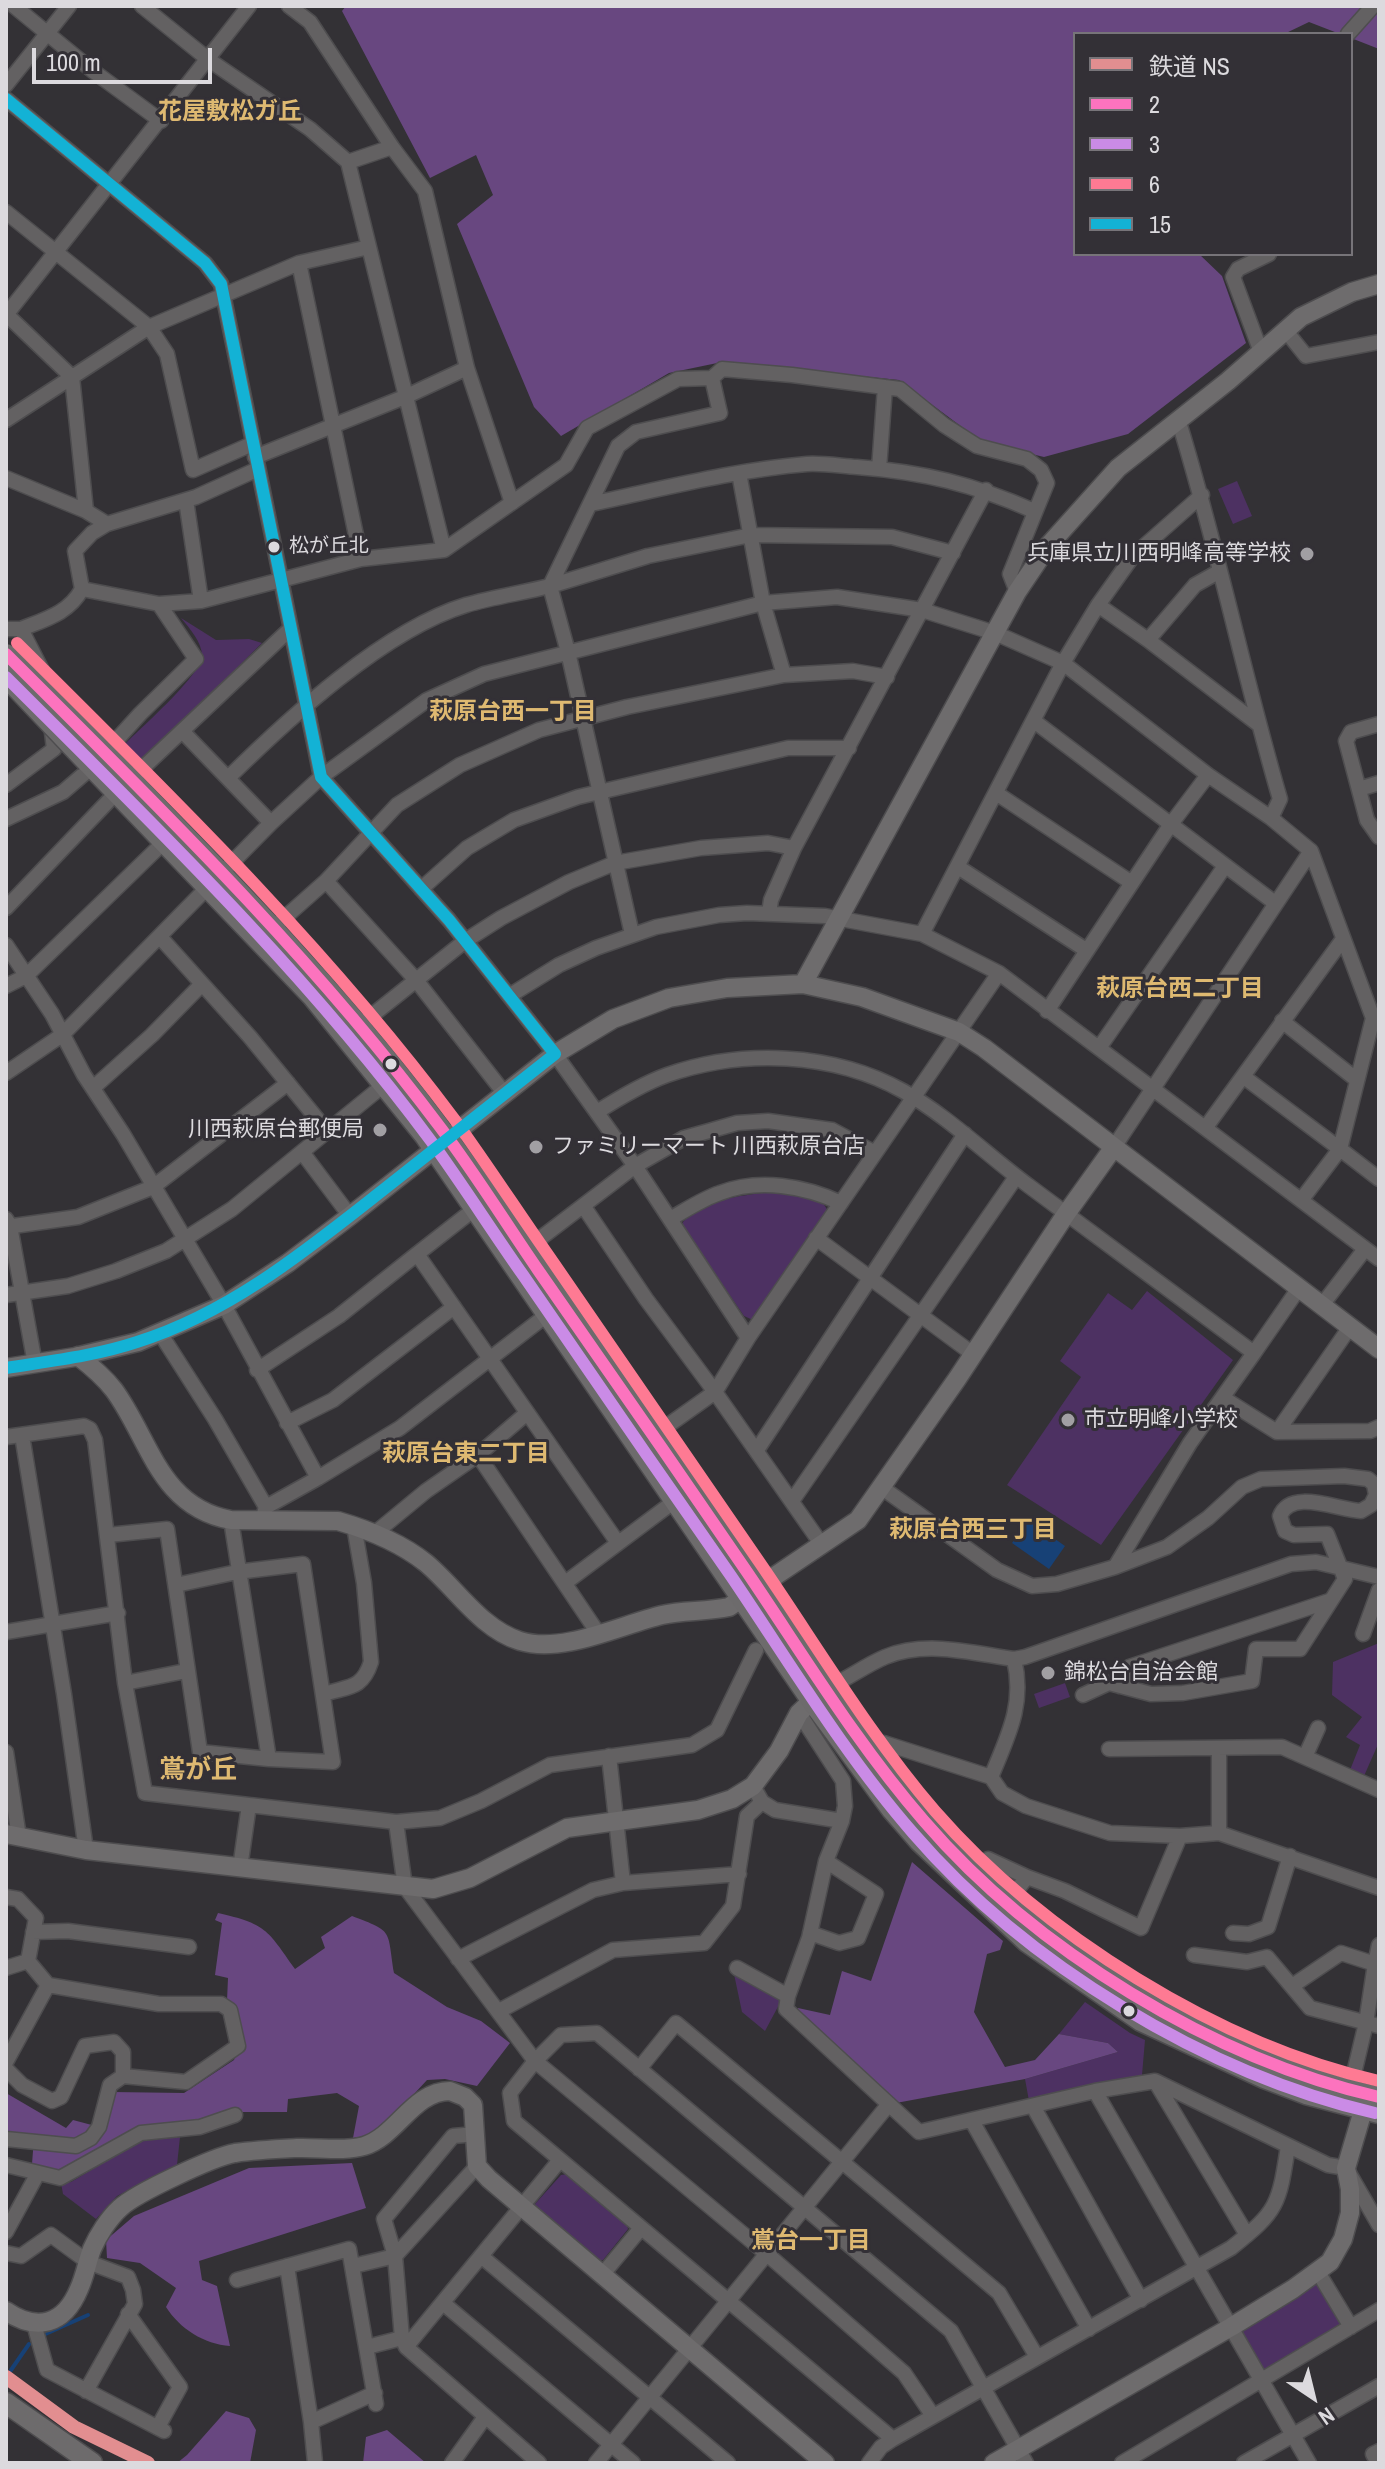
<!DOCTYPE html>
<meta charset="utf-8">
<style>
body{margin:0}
#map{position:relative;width:1385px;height:2469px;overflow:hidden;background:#333135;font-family:"Archivo Narrow","Noto Sans JP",sans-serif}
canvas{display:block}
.frame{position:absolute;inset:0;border:8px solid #dcdade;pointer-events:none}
.legend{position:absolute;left:1073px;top:32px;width:280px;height:224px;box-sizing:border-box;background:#333036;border:2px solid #777479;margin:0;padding:10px 14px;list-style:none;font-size:24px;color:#dcdade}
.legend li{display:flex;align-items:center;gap:16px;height:40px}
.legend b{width:40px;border:2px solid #777479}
.north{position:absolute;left:1273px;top:2357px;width:80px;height:80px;-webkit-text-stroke:6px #333036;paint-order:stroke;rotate:145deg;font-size:22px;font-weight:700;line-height:32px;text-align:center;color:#dcdade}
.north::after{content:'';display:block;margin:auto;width:28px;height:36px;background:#dcdade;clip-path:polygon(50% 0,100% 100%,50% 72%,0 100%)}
.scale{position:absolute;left:32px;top:48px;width:180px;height:36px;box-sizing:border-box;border:4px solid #dcdade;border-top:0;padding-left:10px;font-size:24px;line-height:28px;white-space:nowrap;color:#dcdade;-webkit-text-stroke:6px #333036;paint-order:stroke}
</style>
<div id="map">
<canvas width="1385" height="2469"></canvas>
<div class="frame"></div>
<ul class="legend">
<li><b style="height:10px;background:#e28e90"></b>鉄道 NS</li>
<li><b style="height:10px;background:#fc73be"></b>2</li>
<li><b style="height:10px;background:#ca8be6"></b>3</li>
<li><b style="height:10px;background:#fe7a93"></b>6</li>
<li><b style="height:10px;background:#13b2d5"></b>15</li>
</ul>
<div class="north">N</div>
<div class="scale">100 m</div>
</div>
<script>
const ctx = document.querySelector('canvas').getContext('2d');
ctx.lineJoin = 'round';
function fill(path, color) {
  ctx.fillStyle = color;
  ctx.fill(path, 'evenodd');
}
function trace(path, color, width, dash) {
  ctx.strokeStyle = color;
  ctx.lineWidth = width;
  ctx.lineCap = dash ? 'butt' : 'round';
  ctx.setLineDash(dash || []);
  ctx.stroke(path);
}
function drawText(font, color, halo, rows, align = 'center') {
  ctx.font = font + ' "Archivo Narrow","Noto Sans JP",sans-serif';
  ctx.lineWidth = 6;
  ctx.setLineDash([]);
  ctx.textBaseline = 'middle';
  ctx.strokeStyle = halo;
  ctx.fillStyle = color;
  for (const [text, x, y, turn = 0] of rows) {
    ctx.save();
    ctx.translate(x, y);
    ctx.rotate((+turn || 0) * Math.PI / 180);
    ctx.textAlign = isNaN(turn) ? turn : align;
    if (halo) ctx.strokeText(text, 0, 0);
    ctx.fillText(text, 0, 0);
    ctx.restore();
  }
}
const green = new Path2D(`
 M1237,481L1252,516L1233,524L1218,489Z
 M181,618L216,640L249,639L262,643L137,767L120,749C136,732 201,676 202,656C202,642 190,629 181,618Z
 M769,1192L793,1193L823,1203L828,1211L753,1320L744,1316L683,1227V1222C703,1199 740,1196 769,1192Z
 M1147,1291L1233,1360L1101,1545L1007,1485L1081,1377L1060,1361L1108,1293L1132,1310Z
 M1379,1643V1742L1364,1776L1350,1770L1360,1745L1346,1737L1362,1717L1332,1695L1333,1662Z
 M1065,1683L1070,1697L1039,1708L1034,1694Z
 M734,1974L781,2001L765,2031L742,2012Z
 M1085,2002L1130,2033L1145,2040L1142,2075L1029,2101L1025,2079L1118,2052L1108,2043L1059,2034Z
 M180,2137L177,2165L117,2196L96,2219L63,2194L61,2183L71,2182L140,2141Z
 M568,2174L626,2222L628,2229L603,2260L597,2261L536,2209L535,2204L561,2175Z
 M1318,2272L1351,2327L1262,2381L1231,2327Z`);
const forest = new Path2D(`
 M346,6H1379V49L1351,38V34H1340L1309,22L1284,34H1075V254H1199L1222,276L1246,343L1128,434L1044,457L982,442L899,380L722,362L669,373L561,436L534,407L457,224L493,195L476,155L430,178L342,11Z
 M912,1862L1003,1941L1000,1950L987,1954L974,2012L1005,2067L1035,2060L1059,2034L1108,2043L1118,2052L1025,2079L896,2103L799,2015L798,2008L830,2015L842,1971L871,1981Z
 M218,1913C266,1924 267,1929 295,1969L325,1948L321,1937L352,1916C394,1932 387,1929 394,1973L447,2007L481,2021L510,2043L477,2086L445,2079L427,2080L377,2134L353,2138L359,2106L337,2093L288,2099L287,2112H235L196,2123L139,2126L63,2171L32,2164L34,2138L6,2135V2093L66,2128L73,2120L103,2128L112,2092L184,2093L234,2060L241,2040L227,2001L228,1978L215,1975L222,1923L215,1920Z
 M352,2163L366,2208L199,2261L202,2280L217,2286L230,2346C204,2344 180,2329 166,2307L176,2288L140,2263L107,2258L106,2240L134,2216L249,2168Z
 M226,2411L249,2418L256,2430L250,2463H177L187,2455Z
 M387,2430L426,2463H363L366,2437Z`);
const water = new Path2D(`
 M1028,1520L1065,1546L1049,1569L1012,1543Z`);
const stream = new Path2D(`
 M41,2336L88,2315
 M11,2370L29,2344`);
const street = new Path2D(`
 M14,6L93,71L161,121
 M142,6L209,60L310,129L348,162L444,550
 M289,6L310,22L392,147
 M1348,34L1373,6
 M6,85L69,6
 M6,99L205,263L221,284L321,777L449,920L555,1054L635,1166L748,1338L715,1392L822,1545
 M348,162L392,147L425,191L467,368L512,503
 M6,212L149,327L167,354L193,470L252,444
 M299,263L361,559
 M6,314L72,377L86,511
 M6,315L249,6
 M1286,331L1306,356L1379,342
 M1261,352L1233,277L1238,269L1269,254
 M1178,419C1217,544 1243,673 1280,799L1271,818
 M6,420L149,327L299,263L369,247
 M255,457L407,396L467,368
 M879,469L885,387
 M739,473L763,603L784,675
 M6,478L86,511L107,524
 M186,500L201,601L361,559L444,550L566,465L587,428L678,379L712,378
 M590,504C662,489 734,470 807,464C823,463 841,466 857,467C923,472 973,484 1034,511
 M159,604L201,601
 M1098,605L1148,640L1258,724
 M6,629H21L47,680L48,699
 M21,629C46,619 69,613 82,589
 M1148,640L1195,585L1220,571
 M1034,721L1275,903
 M1379,724L1351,732L1346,741L1367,820L1379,837
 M183,732L271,823
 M228,778C288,719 384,630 466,605C493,597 522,593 550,586L618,446L636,432L720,413L712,378L722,369L792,375L900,389L944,425L977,446L1027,459L1041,470L1047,483L1010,574L1017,592
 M130,780L290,629
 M6,785L54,749L51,724
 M1359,789L1379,783
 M996,793L1132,883
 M6,819L63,792L92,767L140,714L196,659L159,604L82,589L75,551L92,533L107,524L196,497L258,469
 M958,867L1086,950
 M326,881L397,805L460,765L539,730L627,707L784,675L853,671L887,677
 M421,889L467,848L514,820L578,797L788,748H849
 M6,908L117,792
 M769,913L771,900L794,848L986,490
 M273,928L326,881L416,980L505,1094
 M632,934L568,652L550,586L648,556L751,535L892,537L953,553
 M922,934L1063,663L1098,605L1133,556L1202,495
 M160,937L250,1037L327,1131
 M6,945L52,1014L84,1075L123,1134L224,1305L318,1478L266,1507L262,1520
 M6,986L26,976L164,842
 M509,996L559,965L596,948L656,927L719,915L747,913L825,916L922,934L999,973L1379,1259
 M1047,1011L1171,824L1208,775
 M1282,1021L1357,1080
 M360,1025L465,941L501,918L569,882L615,863L701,848L768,843L794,848
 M1099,1048L1225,866
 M6,1073L62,1035L271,823L321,777L427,700L484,674L763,603L837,597L922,610L995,633L1063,663L1208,775L1271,818L1311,851L1373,1018L1340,1149L1379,1179
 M1244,1077L1340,1149L1302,1199
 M93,1088L152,1035L202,984
 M597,1112C619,1098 642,1084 667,1075C742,1049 833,1052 903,1091C949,1117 987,1155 1029,1186C1104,1242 1179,1297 1254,1353L1190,1443L1115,1567L1057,1584L1032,1586L997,1570L881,1487
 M1206,1127L1343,939
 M1114,1147L1311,851
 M302,1152L350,1216
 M477,1207L417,1254L618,1543
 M584,1207L646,1299L715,1392L653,1436
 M6,1219L10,1226L35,1364
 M670,1219C686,1210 702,1199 720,1193C759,1178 805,1186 841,1203
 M6,1227L78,1217L153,1187L288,1083
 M816,1238L973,1354
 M525,1250L635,1166L684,1138L709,1131L737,1123L768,1121L832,1130L875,1153
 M6,1295L68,1286L116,1271L166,1251L232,1209L385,1084
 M1322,1305L1365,1249
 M160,1333L215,1419L266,1507
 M748,1338L999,973
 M1254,1353L1299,1288
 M257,1370L339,1316L417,1254
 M1223,1398L1277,1432L1370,1431L1379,1427
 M287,1423L333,1400L454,1307
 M1277,1432L1350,1327
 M22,1435L64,1694L86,1850
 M6,1437L84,1426L90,1429L95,1440L125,1683L145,1793L396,1822L440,1818L481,1801L550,1765L692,1745L717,1730L756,1650
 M757,1450L965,1134
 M478,1455L598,1633
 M318,1478L400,1428L548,1314
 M792,1501L1016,1177
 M231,1520L269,1759
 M374,1534L426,1491L478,1455L527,1413
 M108,1535L167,1529L200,1752L269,1759L333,1762L303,1564L237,1572L176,1585
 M565,1583L676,1500
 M6,1632L118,1613
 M1363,1634L1379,1590
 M125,1683L186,1671
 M1120,1686L1129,1667L1329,1601
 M825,1689C846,1680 864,1666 885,1657C926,1640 972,1653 1014,1659L1025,1657L1291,1564L1316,1562L1379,1577
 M324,1694C348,1686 362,1690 371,1662L364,1583L354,1526
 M1083,1695L1109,1683L1151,1694L1183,1693L1252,1681L1256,1649H1300L1345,1579L1327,1534L1294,1535L1285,1531L1280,1516C1291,1488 1338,1510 1361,1511L1371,1505L1376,1495L1374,1484L1368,1479L1344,1476L1261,1479L1242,1487L1208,1518L1167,1547L1115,1567
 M799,1713L843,1781L845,1806L842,1821
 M884,1743L991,1777C1008,1736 1025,1704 1014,1659
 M1219,1748V1833
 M1109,1749L1282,1747L1379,1790
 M6,1752L19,1837
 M609,1756L623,1883
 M1305,1757L1318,1728
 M991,1777L1002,1793L1026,1806L1110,1833L1180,1836L1219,1833L1379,1888
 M762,1802L775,1810L842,1821L826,1861L809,1938L788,1996
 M396,1822L405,1887L535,2061L767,2254L904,2373L933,2416
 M988,1859L1027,1877
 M240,1868L249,1805
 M6,1897L18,1899L36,1918L28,1961
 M1002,1909L1027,1877L1065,1891L1141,1928L1180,1836
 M33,1932L68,1931L189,1947
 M810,1933L839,1943L858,1938L876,1894L826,1861
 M1233,1933L1249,1934L1268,1927L1290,1856
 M1379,1945L1375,1964H1379
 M1194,1955L1247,1962L1267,1957L1310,2008L1379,2026
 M458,1959L593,1890L623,1883L739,1874
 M6,1968L28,1961L48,1985L159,2004H221L230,2010L238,2046L186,2082L123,2076L110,2085L99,2127L91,2138L76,2146L6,2139
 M737,1968L788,1996L786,2009L919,2132L1095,2091L1155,2081L1328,2165L1346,2168L1379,2225
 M1292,1986L1341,1953L1375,1964L1366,2023L1350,2090
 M499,2011L613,1950L704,1943L733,1906L747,1816L762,1802L753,1786
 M6,2062L48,1985
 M6,2069L22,2085L52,2101L61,2097L85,2046L114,2042L123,2052V2076
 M639,2069L676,2023L999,2293L1037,2357
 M1155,2081L1247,2235
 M1095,2091L1309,2463
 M1033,2106L1141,2300
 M972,2121L1089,2329
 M6,2165L60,2178L141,2133L200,2127L235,2115
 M477,2166L395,2256L402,2338L406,2347L539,2463
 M6,2232L38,2173
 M6,2253L21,2256L51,2235L88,2262L128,2277L133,2290L135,2304L86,2391
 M481,2256L728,2463
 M287,2266L311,2422L315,2463
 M353,2266L395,2256L384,2219L453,2136L476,2134
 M1318,2272L1351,2327
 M602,2275L641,2228
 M237,2280L349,2249L376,2404
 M443,2303L633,2463
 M128,2314L180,2387L158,2427
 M34,2324L47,2370L164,2431
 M367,2347L402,2338
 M406,2347L560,2160
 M311,2422L375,2393
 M893,2439L514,2121L510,2093L535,2061L561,2035L597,2033L951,2331L1026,2463
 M452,2463L485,2417
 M596,2463L889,2104
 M869,2463L881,2447L893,2439L1231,2248C1278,2211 1279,2205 1288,2146
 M1122,2463L1379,2310
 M1244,2463L1379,2386
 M1378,2463L1373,2454L1379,2451`);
const secondary = new Path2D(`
 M803,984L1017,592L1048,546L1118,468L1228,381L1301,317L1352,292L1379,284
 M78,1356C91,1366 104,1377 114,1390C150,1439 159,1507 231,1520L338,1521C369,1530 401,1543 426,1563C456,1588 481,1629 520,1641C563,1654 620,1625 662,1615C683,1610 706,1612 729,1607L858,1520L957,1379L1066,1214L1114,1147
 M6,1368L75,1357L138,1342L224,1305L288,1263L350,1216L555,1054L613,1019L669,998L727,988L803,984L862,997L959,1032L984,1048L1379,1349
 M6,1834L86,1850L433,1889L470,1878L567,1828L698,1810L732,1799L753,1786L779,1751L799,1713L820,1693
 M6,2311C37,2332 64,2325 79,2289C85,2276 87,2262 92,2249C98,2235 109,2218 120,2208C136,2193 213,2157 235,2153C255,2150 277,2149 297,2148C318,2147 344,2152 364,2146C397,2136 413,2091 450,2091L465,2097L473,2105L477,2166L489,2179L825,2463
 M994,2463L1231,2327L1293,2289L1330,2262L1343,2239L1350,2213V2189L1346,2168L1367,2097`);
const primary = new Path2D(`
 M101,749C225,876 351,1003 455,1148C553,1284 645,1425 741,1563C793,1639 841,1718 898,1790C992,1908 1115,1995 1253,2055C1294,2072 1335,2088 1379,2097
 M87,762L312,996L425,1136L811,1700L892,1810L919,1841L1027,1942L1141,2021L1264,2078L1306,2094L1379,2113
 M6,2403L92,2463`);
const primaryBridge = new Path2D(`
 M6,654L101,749
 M6,677L87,762`);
const bus1 = new Path2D(`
 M6,654C157,805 311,955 440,1127C475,1173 505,1222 538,1270C608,1370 678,1471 747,1572C804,1656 857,1744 924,1821C1035,1950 1213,2059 1379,2097`);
const bus2 = new Path2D(`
 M6,677C154,825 306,972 431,1141C463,1185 492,1231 523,1275C592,1376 661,1476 731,1576C790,1663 844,1754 913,1833C1026,1964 1206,2074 1375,2113`);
const bus3 = new Path2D(`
 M17,643C170,795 326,947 455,1120C489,1167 520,1215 553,1262C622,1362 691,1462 760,1563C817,1646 869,1734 935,1811C1042,1934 1219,2045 1379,2081`);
const bus4 = new Path2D(`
 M6,99L205,263L221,284L321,777L449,920L555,1054C498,1099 441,1144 383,1190C308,1249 230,1313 137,1342C95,1356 50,1361 6,1368`);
const rail1 = new Path2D(`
 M6,2377L74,2427L148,2463`);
const markers = [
 [274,547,7,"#dcdade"],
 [1307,554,8,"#a19fa3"],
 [391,1064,7,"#dcdade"],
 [380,1130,8,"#a19fa3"],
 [536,1147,8,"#a19fa3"],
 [1068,1420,8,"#a19fa3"],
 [1048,1673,8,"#a19fa3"],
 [1129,2011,7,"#dcdade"]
];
const busNames = [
 ["松が丘北",289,547]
];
const poiNames = [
 ["兵庫県立川西明峰高等学校",1291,554,"right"],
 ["川西萩原台郵便局",364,1130,"right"],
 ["ファミリーマート 川西萩原台店",552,1147],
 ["市立明峰小学校",1084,1420],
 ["錦松台自治会館",1064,1673]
];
const neighbourhoodNames = [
 ["花屋敷松ガ丘",230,113],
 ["萩原台西一丁目",513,713],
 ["萩原台西二丁目",1180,990],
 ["萩原台東二丁目",466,1455],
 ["萩原台西三丁目",973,1531],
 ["鴬台一丁目",811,2242]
];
const quarterNames = [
 ["鴬が丘",198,1771]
];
fill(green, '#4d3162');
fill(forest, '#684780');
fill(water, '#174176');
trace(stream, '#174176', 4);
trace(street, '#4e4d4f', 17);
trace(secondary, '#4e4d4f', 21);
trace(primary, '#4e4d4f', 23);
trace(street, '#636162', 14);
trace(secondary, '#6e6c6d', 18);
trace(primary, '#6d6b6c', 20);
trace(primaryBridge, '#4e4d4f', 23, []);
trace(primaryBridge, '#6d6b6c', 20);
trace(bus1, '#fc73be', 12);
trace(bus2, '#ca8be6', 12);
trace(bus3, '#fe7a93', 12);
trace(bus4, '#13b2d5', 12);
trace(rail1, '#e28e90', 14);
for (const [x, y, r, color] of markers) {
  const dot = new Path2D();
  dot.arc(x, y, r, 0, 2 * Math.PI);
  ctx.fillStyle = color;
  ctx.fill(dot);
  trace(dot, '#333036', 3);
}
drawText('20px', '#dcdade', '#333036', busNames, 'left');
drawText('22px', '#dcdade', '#333036', poiNames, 'left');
drawText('bold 24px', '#deb971', '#333036', neighbourhoodNames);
drawText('bold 26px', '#deb971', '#333036', quarterNames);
</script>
